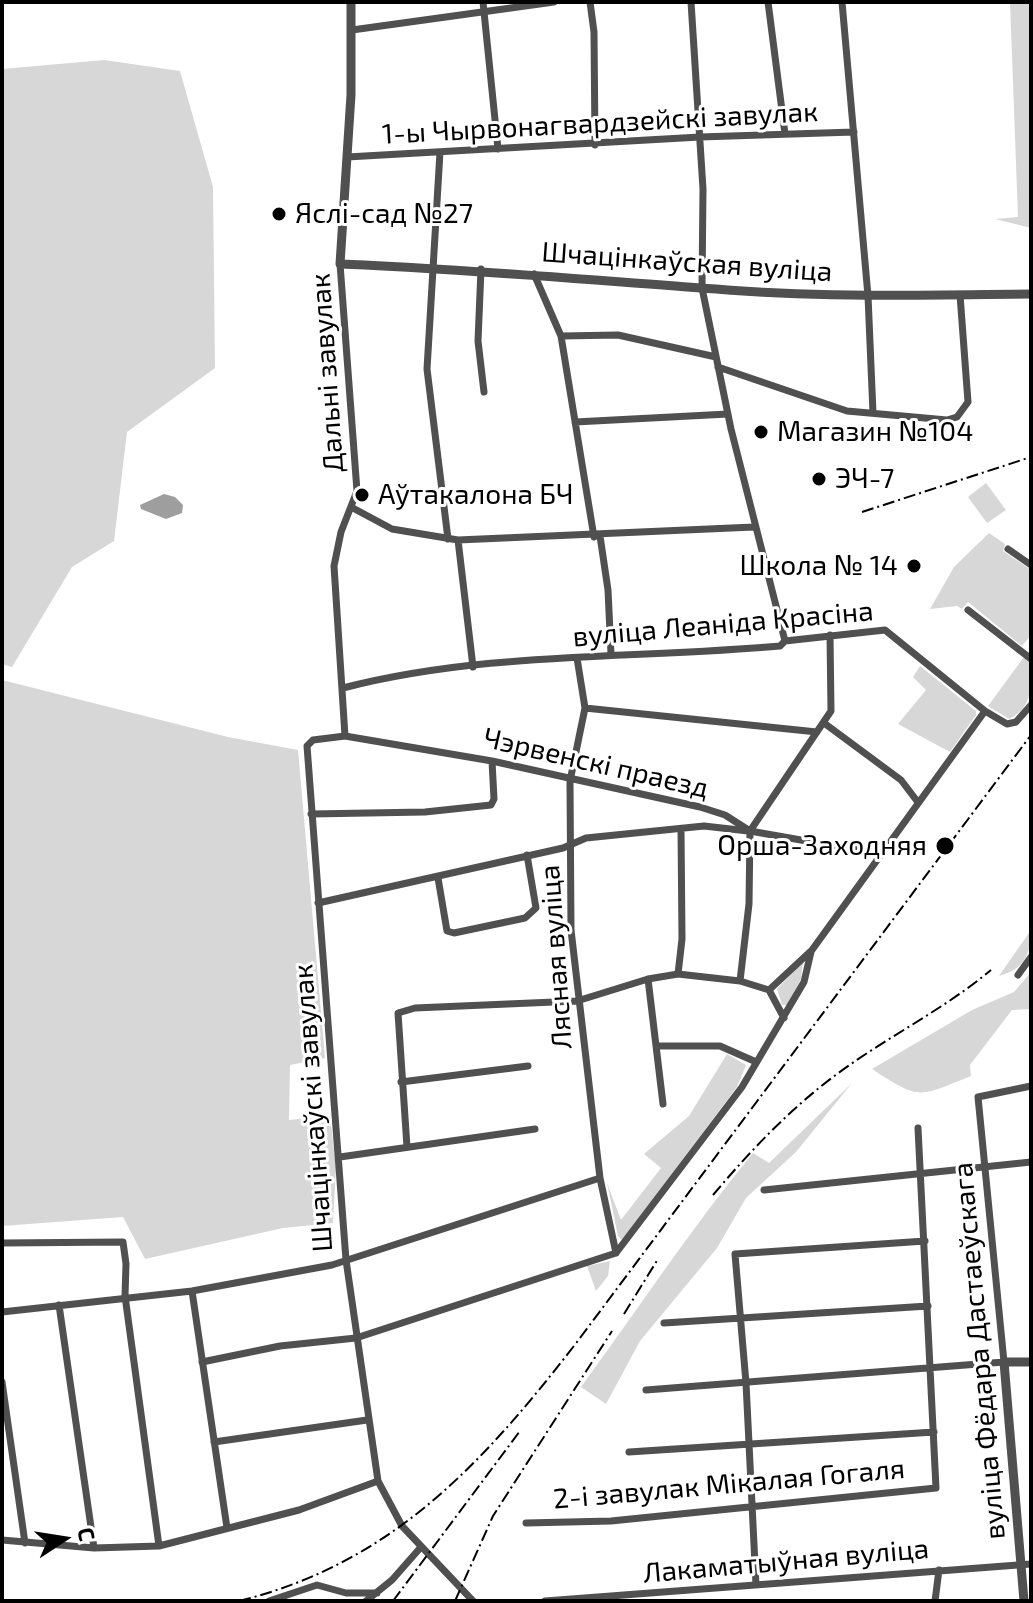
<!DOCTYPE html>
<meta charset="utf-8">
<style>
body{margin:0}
#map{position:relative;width:1033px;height:1603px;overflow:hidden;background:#fff;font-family:"Exo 2",sans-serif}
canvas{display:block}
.frame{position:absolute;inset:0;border:4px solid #000;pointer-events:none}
.north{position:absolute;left:24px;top:1499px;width:80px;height:80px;-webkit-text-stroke:6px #fff;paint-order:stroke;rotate:78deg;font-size:22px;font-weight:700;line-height:32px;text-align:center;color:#000}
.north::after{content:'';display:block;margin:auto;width:28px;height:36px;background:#000;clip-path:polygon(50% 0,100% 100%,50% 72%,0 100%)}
</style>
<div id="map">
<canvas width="1033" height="1603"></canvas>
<div class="frame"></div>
<div class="north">С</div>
</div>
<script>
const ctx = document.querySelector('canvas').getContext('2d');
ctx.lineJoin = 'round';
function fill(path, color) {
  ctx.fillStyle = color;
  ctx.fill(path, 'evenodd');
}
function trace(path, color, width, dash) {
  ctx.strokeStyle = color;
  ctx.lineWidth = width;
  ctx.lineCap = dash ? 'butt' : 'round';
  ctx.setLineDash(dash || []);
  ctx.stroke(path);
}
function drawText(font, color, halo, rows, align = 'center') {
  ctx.font = font + ' "Exo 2",sans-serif';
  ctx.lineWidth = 6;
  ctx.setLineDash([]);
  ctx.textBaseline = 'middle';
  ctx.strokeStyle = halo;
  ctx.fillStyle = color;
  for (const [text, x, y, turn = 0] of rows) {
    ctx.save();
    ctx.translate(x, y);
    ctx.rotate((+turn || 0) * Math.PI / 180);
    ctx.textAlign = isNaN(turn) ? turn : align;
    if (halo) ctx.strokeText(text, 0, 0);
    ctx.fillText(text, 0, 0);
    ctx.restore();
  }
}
const green = new Path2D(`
 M1010,2H1031V228L995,219L1018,217Z
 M104,60L180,71L213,187L215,368L127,432L114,541L72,567L12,667L2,664V69Z
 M986,483L1006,510L987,523L968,497Z
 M989,533L1005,544L1003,551L1031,570V635L1022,646L968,602L962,609L957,606L930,609L954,567Z
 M1024,657L1031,663C1031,688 1033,707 1009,719L988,706Z
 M920,666L976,711V715L950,752L898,724L926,690L913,677Z
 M2,680L228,737L298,750L325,1058L290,1065L289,1120L330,1116L336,1167L333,1223L283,1228L145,1259L123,1217L2,1226Z
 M1031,930C1031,955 1024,969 999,976Z
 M803,962L801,979L787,1005H782L777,989Z
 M1031,972V1009L1012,1010L970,1065L971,1076C918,1097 921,1101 872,1069L972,1010L1014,992Z
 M727,1054L746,1065L737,1087L622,1240L618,1236L607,1183L621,1220L661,1168L644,1154L689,1116Z
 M852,1083L796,1152L746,1198L717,1248L640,1341L606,1404L581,1387C638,1309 692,1227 753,1153L769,1163Z
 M610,1261L608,1276L596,1291L587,1266Z`);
const water = new Path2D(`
 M164,494L175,497L183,505L182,513L166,519L141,509L140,505Z`);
const minor = new Path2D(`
 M483,2L498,149
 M590,2L594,32L595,145
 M691,2L703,189L702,288L731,429L785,641
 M768,2L785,134
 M842,2L868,296L873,413
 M352,30L554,2
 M440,152L427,369L448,539
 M347,157L700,137L854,132
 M340,264L357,491L341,532L334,566L345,736
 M481,269L478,341L484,392
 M534,274L561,336L594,537
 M561,336L618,335L716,357
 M718,367L847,411L947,420L957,417L968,402L960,295
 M575,422L728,414
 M351,507L392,529L458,540L754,527
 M600,536L608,590L611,654
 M458,540L473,667
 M1008,549L1031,565
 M968,610L1031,659
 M577,658L585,708L570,781L571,930L600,1178L616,1253
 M343,688C485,651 636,659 780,646L785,641L885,630L985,711
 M585,708L817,732
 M824,723L901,780L917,801
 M311,814L425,812L491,805L494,799L492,761
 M750,831L831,711L830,635
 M438,878L447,931L454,933L525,918L536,908L527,855
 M318,903L563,848L586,838L704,826L748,831
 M678,974L682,939L681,829
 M1018,975L1031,957
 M648,979L663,1104
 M740,981L749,904L750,831
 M769,990L784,1018
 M656,1046H720L754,1061
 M401,1082L528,1066
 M407,1147L398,1013L415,1008L577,1001L648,979L678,974L740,981L769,990L812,950L985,711L1007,724L1016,722L1031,705
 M340,1157L535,1129
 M764,1190L1031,1162
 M2,1243L123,1242L126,1264L125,1296L159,1546
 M616,1253L742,1087L804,982L811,952
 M192,1291L227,1528
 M59,1305L94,1548
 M2,1312L192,1291L332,1265L600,1178
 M664,1323L928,1306
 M202,1362L280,1346L356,1338L616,1253
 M2,1382L25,1543
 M646,1390L1004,1362L978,1097L1031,1086
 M214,1442L367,1420
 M629,1452L934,1432
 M526,1523L611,1521L936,1488L918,1128
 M2,1540L94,1548L159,1546L299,1510L378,1481
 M756,1585L746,1383L735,1254L925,1241
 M269,1601L317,1585L346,1593H377
 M366,1601L392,1580L421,1547
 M473,1601L402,1526L378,1481L346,1260L307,746L313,740L345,736L492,761L700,807L725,815L750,831L880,854
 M545,1601L1031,1564
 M935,1601L939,1570`);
const tertiary = new Path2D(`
 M351,2V95L340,264C466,269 590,280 716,289C820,298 926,295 1031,294
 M1024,1601L1004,1362H1031`);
const rail = new Path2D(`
 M862,512L1031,457
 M713,1195C751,1150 790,1109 837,1074C887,1037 943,1010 991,970
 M624,1314L658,1259
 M239,1601C393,1563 484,1462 577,1342L1031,735
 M393,1601L520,1431
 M455,1601L493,1516L612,1331`);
const markers = [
 [279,214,8,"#000"],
 [761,432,8,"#000"],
 [819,479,8,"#000"],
 [362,495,8,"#000"],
 [914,566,8,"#000"],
 [945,846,10,"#000"]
];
const streetNames = [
 ["1-ы Чырвонагвардзейскі завулак",600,123,-3],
 ["Шчацінкаўская вуліца",687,262,4],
 ["Дальні завулак",327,373,-94],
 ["вуліца Леаніда Красіна",723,624,-5],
 ["Чэрвенскі праезд",596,763,13],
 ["Лясная вуліца",556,957,-94],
 ["Шчацінкаўскі завулак",313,1108,-94],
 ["вуліца Фёдара Дастаеўскага",979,1351,-95],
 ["2-і завулак Мікалая Гогаля",729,1484,-5],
 ["Лакаматыўная вуліца",786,1561,-5]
];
const poiNames = [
 ["Яслі-сад №27",295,214],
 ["Магазин №104",777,432],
 ["ЭЧ-7",835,479],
 ["Аўтакалона БЧ",378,495],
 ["Школа № 14",898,566,"right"],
 ["Орша-Заходняя",927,846,"right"]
];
fill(green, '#d7d7d7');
fill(water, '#9e9e9e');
trace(minor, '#505050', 7);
trace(tertiary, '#505050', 9);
trace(rail, '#000', 2, [12, 4, 2, 4]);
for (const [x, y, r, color] of markers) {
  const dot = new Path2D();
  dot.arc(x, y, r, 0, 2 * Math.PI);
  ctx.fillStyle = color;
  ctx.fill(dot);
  trace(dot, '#fff', 3);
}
drawText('28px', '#000', '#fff', streetNames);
drawText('28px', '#000', '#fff', poiNames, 'left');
</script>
